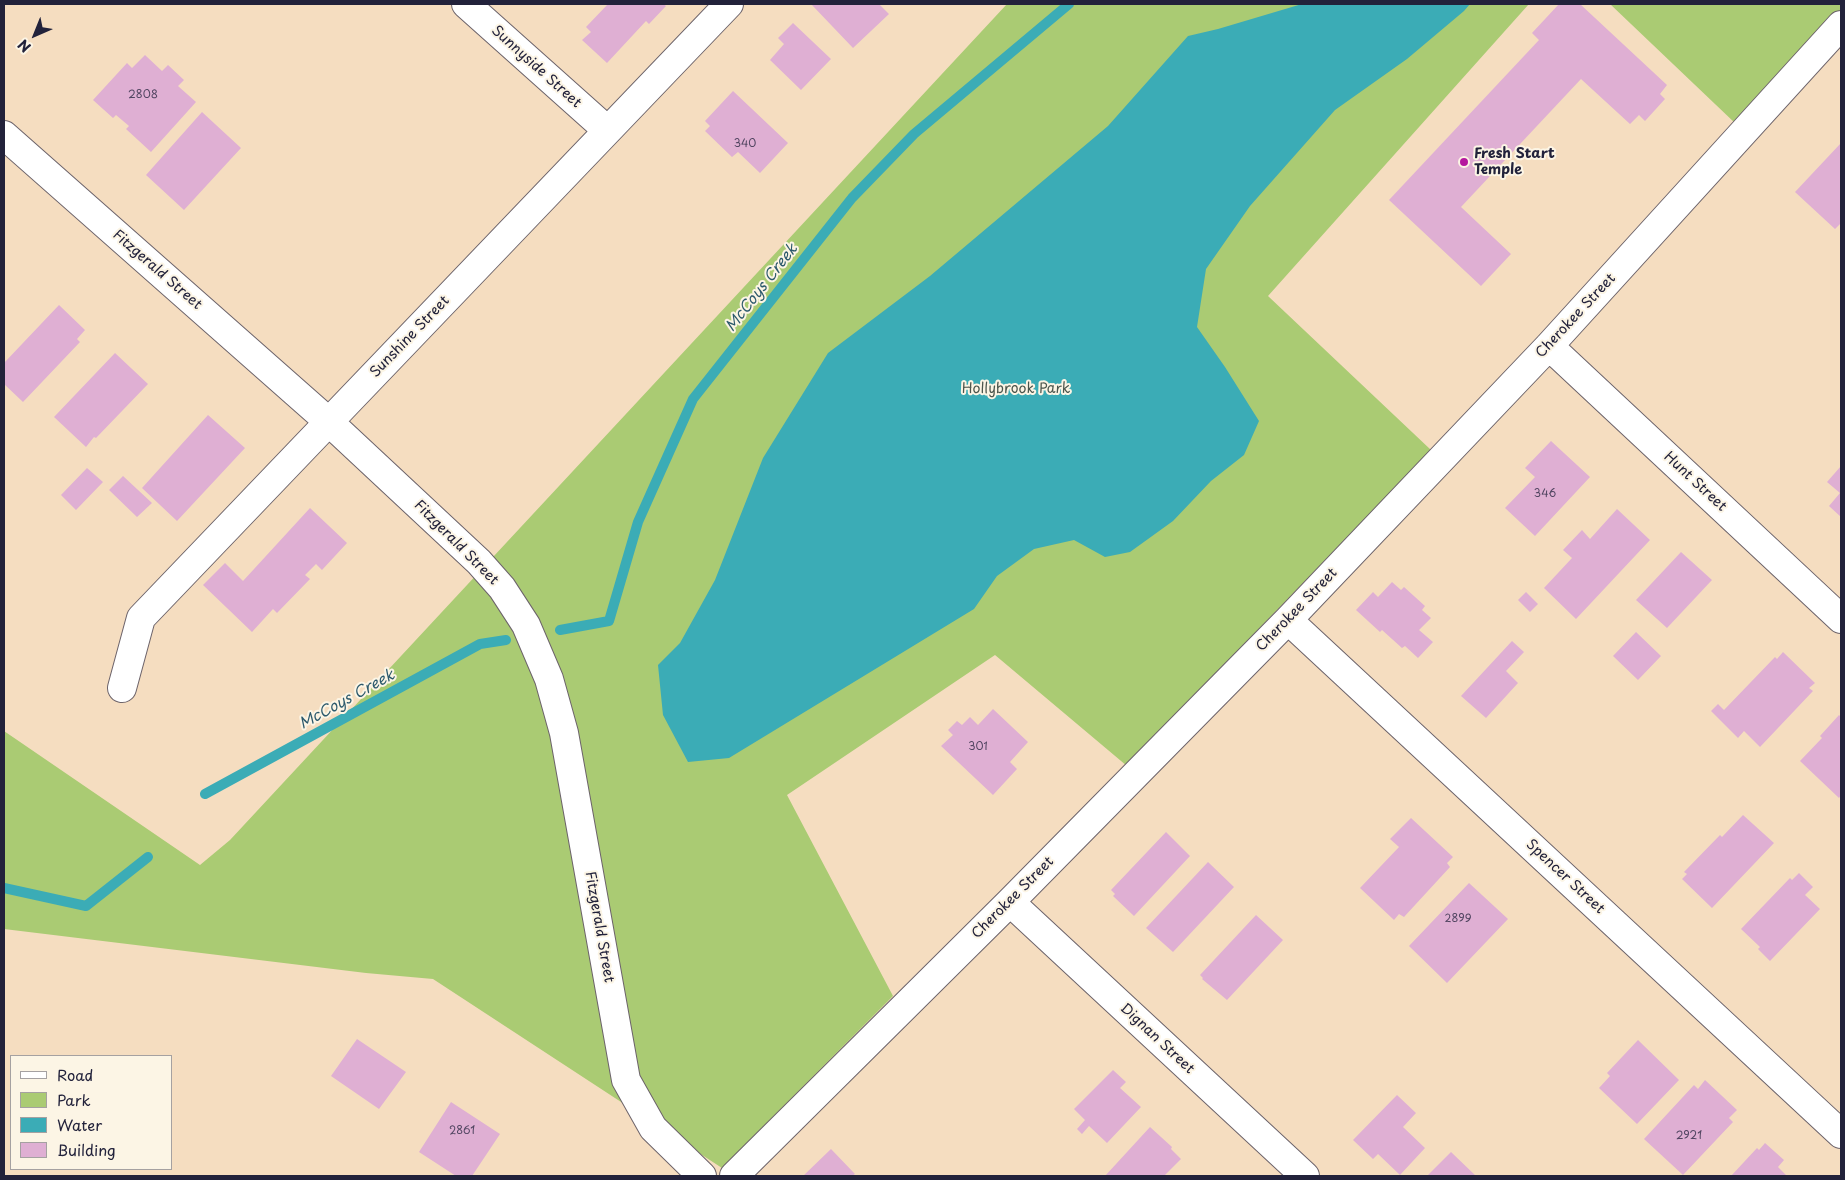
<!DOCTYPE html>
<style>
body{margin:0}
#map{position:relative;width:1845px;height:1180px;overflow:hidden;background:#f5ddc0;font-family:"Playpen Sans",sans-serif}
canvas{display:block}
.frame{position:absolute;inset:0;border:5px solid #22223b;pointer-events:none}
.legend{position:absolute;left:10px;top:1055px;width:162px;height:115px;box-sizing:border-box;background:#fcf5e5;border:1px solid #a5a1a1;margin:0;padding:6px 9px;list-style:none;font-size:15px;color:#22223b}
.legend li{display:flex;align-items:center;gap:10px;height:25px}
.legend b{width:25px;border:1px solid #a5a1a1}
.north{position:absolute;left:10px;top:10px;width:50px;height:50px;-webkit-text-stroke:4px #fcf5e5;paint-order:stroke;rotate:224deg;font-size:14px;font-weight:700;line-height:20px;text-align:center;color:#22223b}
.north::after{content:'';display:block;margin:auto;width:18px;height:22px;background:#22223b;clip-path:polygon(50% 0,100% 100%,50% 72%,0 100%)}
</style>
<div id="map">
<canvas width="1845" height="1180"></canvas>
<div class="frame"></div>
<ul class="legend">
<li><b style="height:6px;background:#fff"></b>Road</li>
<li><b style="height:14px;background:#aacb73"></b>Park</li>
<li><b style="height:14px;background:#3bacb6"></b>Water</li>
<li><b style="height:14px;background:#dfafd3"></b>Building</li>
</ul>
<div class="north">N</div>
</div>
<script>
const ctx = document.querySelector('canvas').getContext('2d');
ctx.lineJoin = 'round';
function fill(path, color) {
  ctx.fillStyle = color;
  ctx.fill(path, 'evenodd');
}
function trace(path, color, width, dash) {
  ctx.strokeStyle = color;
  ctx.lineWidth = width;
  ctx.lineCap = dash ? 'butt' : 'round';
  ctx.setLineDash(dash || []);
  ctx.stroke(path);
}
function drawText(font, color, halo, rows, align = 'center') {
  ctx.font = font + ' "Playpen Sans",sans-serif';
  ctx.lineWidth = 4;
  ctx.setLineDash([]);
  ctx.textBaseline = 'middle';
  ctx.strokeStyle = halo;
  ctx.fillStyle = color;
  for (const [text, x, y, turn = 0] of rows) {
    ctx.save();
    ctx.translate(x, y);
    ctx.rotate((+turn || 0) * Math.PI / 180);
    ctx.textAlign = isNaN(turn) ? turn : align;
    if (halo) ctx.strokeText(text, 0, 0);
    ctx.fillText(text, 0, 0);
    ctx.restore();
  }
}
const green = new Path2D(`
 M1007,4H1529L1268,296L1431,450L1127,766L995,655L787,795L893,996L722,1168L433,979L366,973L4,929V731L200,865L230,840Z
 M1610,4H1841V9L1736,124Z`);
const water = new Path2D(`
 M1302,4H1470L1464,11L1407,59L1335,110L1250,206L1206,269L1197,327L1225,367L1259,421L1244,455L1211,481L1173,521L1130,552L1105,557L1074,540L1034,549L997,576L974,609L729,758L688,762L663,715L658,665L680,643L715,580L763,458L828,353L930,276L1108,126L1188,36L1218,29Z`);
const stream = new Path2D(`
 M560,630L609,621L638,522L693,399L852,198L914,134L1069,4
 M205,794L480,644L506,640
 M4,888L86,906L148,857`);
const building = new Path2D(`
 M608,4H663L666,6L649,24L646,21L607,63L582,40L591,32L586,27Z
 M811,4H879L889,14L853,48Z
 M1559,4H1580L1667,85L1660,94L1665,99L1645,121L1639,115L1630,124L1581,79L1461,207L1511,254L1481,286L1389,200L1539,40L1532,33Z
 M793,23L831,59L801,90L770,60L784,44L778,38Z
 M145,55L162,71L168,65L184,80L178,86L196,102L151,152L126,129L129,126L116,115L113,118L93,100L127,63L132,68Z
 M733,91L788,143L760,173L738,152L732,157L705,131L710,126L705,121Z
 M202,112L241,148L184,210L146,175Z
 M1841,143V223L1835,229L1795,192Z
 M59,305L85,330L77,339L80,342L23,402L4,384V363Z
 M115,353L148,384L96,438L94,437L86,447L54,417Z
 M208,415L245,448L177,521L142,488Z
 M1551,441L1590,477L1535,536L1505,508L1535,477L1525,468Z
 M1841,466V517L1829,506L1840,493L1827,482Z
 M87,468L103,482L76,510L61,495Z
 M123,476L152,503L137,517L109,490Z
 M310,508L347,543L322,570L316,564L305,575L310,579L277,613L273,609L252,632L203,585L225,563L243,581Z
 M1617,509L1650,540L1576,619L1544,588L1572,558L1563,550L1582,530L1590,539Z
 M1681,552L1712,580L1667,628L1636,600Z
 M1392,582L1401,590L1404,587L1425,606L1422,610L1431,618L1419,630L1433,642L1418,658L1405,646L1402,648L1382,630L1380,632L1356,610L1373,592L1378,597Z
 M1526,592L1538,604L1530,612L1518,600Z
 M1636,632L1661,656L1638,680L1613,656Z
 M1512,641L1524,652L1506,671L1518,683L1486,718L1461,696Z
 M1783,652L1815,683L1809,688L1813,691L1760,747L1744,731L1738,738L1711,711L1718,704L1724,710L1775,657L1777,659Z
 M993,709L1028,742L1010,762L1017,769L993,795L941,746L953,735L948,730L957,721L962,725L970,717L978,725Z
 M1839,715L1841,717V795L1839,798L1800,761L1822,738L1820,736Z
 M1743,815L1774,843L1712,908L1682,879L1687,874L1684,872L1720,835L1722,837Z
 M1411,818L1453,857L1447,863L1450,867L1404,917L1399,914L1394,920L1360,888L1399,847L1390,839Z
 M1166,832L1190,856L1134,916L1113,896L1115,894L1111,890Z
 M1208,862L1234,887L1173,952L1146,928Z
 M1799,873L1813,887L1805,895L1820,909L1770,961L1758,949L1760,947L1741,929L1790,878L1792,880Z
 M1469,883L1508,919L1447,983L1409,946Z
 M1256,915L1283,940L1227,1000L1202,979L1203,978L1200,975Z
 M357,1039L406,1072L379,1109L331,1076Z
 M1638,1040L1679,1080L1637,1124L1599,1088L1610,1076L1607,1073Z
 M1113,1070L1126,1082L1120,1088L1141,1107L1107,1143L1089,1126L1082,1134L1077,1129L1085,1120L1074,1109Z
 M1705,1080L1737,1110L1729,1118L1733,1122L1683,1175L1644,1139L1694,1085L1698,1089Z
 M1397,1095L1416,1113L1403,1127L1425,1148L1400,1175L1378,1154L1373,1159L1353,1140Z
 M451,1102L500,1134L472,1176H456L419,1152Z
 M1150,1127L1172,1147L1171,1149L1181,1159L1164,1176H1105Z
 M1765,1143L1784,1160L1778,1167L1787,1176H1731L1757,1148L1759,1150Z
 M831,1149L855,1174L852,1176H803Z
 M1451,1152L1476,1176H1427Z`);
const minor = new Path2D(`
 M466,4L607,130
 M4,135L329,422L479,562L502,588L526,625L549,679L564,733L626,1080L653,1128L702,1176
 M1549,346L1841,619
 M1288,620L1841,1134
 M122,688L141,618L729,4
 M1010,902L1305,1176
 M734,1176L1010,902L1288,620L1549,346L1841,25`);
const markers = [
 [1464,162,5,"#b5179e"]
];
const numberNames = [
 ["2808",143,95],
 ["340",745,144],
 ["346",1545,494],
 ["301",978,747],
 ["2899",1458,919],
 ["2861",462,1131],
 ["2921",1689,1136]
];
const streetNames = [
 ["Sunnyside Street",536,67,42],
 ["Fitzgerald Street",157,270,41],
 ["Cherokee Street",1576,316,-47],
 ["Sunshine Street",410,337,-46],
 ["Hunt Street",1695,482,43],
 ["Fitzgerald Street",456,543,45],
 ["Cherokee Street",1297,610,-46],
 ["Spencer Street",1565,877,43],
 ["Cherokee Street",1013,898,-45],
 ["Fitzgerald Street",599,927,80],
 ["Dignan Street",1157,1039,43]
];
const poiNames = [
 ["Fresh Start",1474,154],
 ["Temple",1474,170]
];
const parkNames = [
 ["Hollybrook Park",1016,389]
];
const waterNames = [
 ["McCoys Creek",762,288,-52],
 ["McCoys Creek",347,700,-29]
];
fill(green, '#aacb73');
fill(water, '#3bacb6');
trace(stream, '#3bacb6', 10);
fill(building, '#dfafd3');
trace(minor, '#6c636a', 30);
trace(minor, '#fff', 28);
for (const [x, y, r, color] of markers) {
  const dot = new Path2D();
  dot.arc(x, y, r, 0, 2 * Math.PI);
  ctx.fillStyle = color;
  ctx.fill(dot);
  trace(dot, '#fcf5e5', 2);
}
drawText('11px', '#514561', null, numberNames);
drawText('14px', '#22223b', '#fcf5e5', streetNames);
drawText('bold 14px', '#22223b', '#fcf5e5', poiNames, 'left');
drawText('14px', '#4b554c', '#fcf5e5', parkNames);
drawText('italic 15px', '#2c596c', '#fcf5e5', waterNames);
</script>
